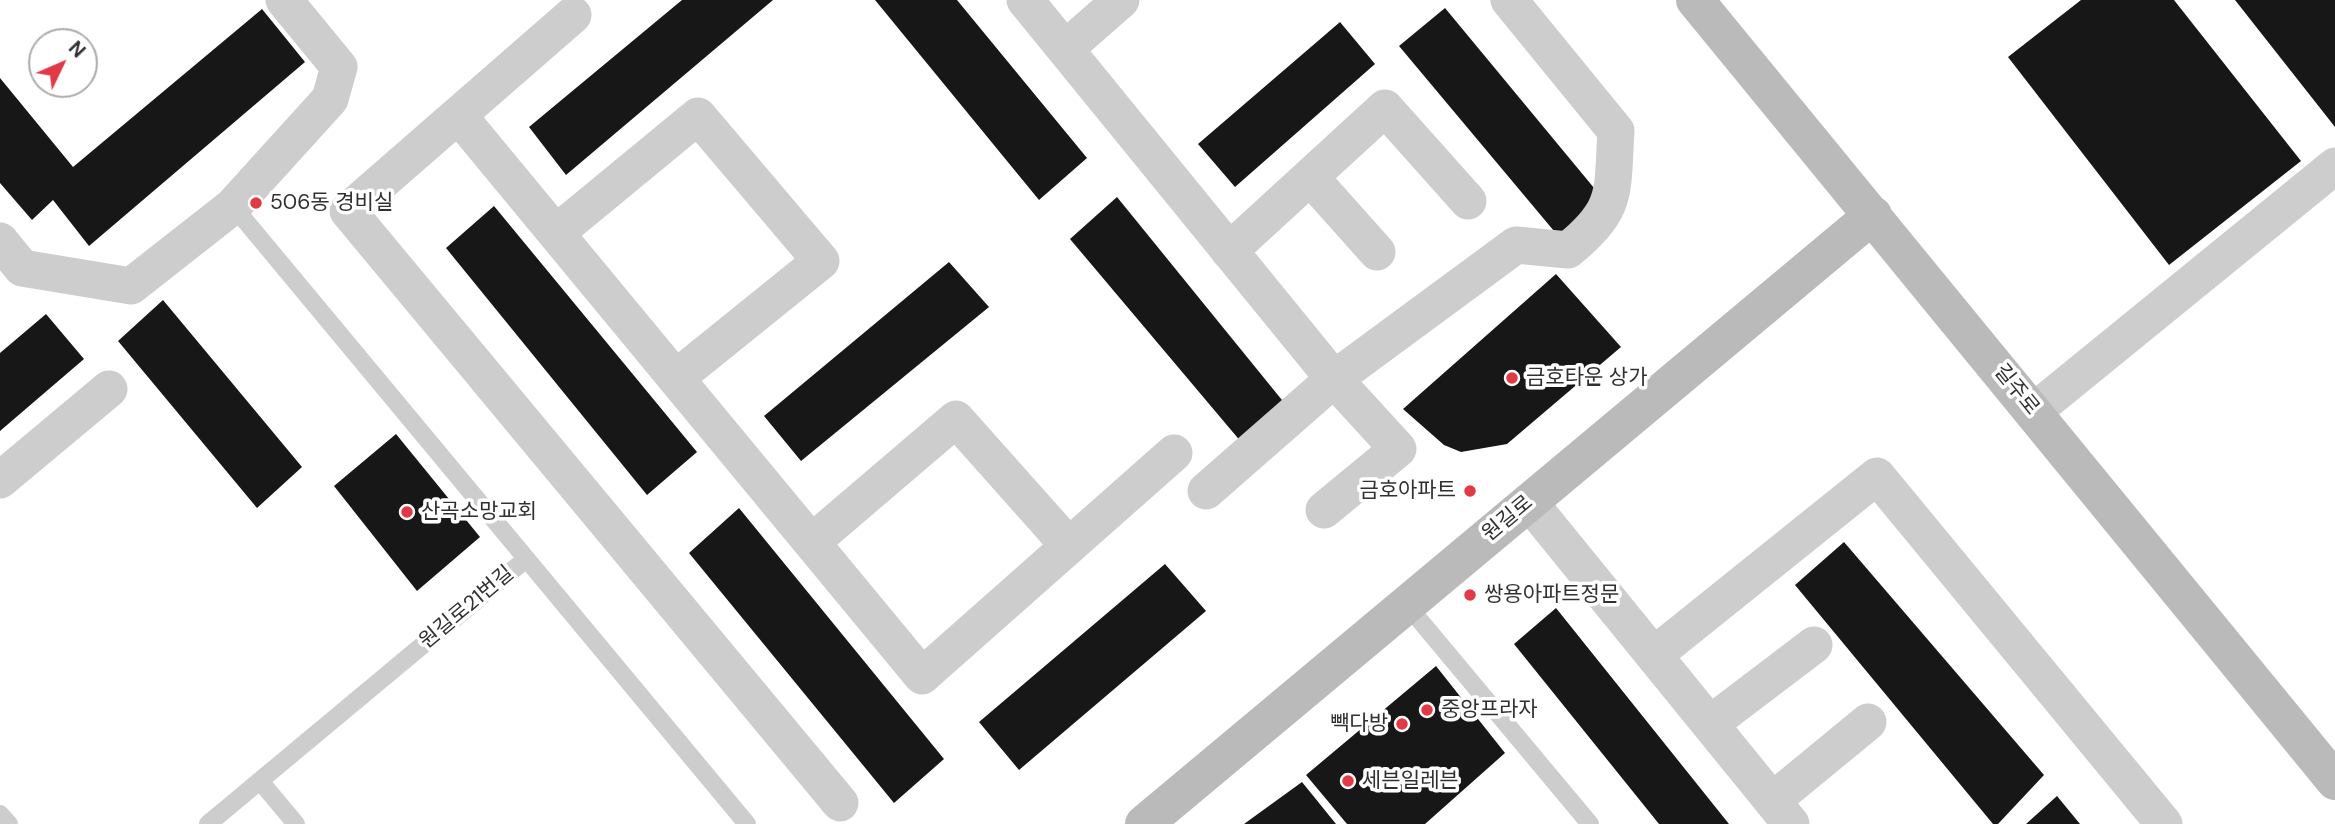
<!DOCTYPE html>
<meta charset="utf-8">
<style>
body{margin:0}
#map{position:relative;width:2335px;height:824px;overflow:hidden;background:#fff;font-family:"DM Sans",sans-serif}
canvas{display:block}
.north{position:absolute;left:28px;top:28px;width:70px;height:70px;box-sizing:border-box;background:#fff;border:2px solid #acacac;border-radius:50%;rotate:46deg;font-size:19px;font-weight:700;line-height:28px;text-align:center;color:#303030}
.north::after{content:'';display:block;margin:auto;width:24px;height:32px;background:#e13946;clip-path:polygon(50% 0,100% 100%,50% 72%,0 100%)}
</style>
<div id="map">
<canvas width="2335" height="824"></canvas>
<div class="north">N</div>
</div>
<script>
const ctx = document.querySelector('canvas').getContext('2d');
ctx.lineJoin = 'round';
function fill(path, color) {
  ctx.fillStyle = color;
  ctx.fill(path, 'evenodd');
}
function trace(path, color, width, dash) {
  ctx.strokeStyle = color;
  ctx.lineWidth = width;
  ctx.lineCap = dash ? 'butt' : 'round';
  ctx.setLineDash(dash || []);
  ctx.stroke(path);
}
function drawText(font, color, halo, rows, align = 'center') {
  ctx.font = font + ' "DM Sans","Noto Sans KR",sans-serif';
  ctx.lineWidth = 7;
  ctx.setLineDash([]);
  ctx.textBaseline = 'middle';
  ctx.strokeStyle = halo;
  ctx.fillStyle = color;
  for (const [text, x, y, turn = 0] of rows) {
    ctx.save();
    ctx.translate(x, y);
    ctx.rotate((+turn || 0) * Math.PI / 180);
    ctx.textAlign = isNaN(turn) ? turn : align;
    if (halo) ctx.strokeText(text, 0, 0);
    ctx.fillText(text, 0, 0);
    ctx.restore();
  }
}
const building = new Path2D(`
 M682,0H773L566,175L529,127Z
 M875,0H957L1087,158L1039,200Z
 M2081,0H2174L2301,161L2169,265L2008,57Z
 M2235,0H2335V127Z
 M1445,8L1604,200L1559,237L1399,46Z
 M262,9L305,62L89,246L53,200L32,220L0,183V78L73,167Z
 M1340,22L1375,64L1235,187L1198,144Z
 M1117,197L1286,405L1242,443L1070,239Z
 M494,206L697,452L647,495L446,248Z
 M949,262L989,307L801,461L764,416Z
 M1556,274L1621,347L1507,444L1461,452L1444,445L1403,409Z
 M163,300L302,467L257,508L118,341Z
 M46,314L84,359L0,431V353Z
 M396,434L480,537L417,591L334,486Z
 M739,508L944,759L894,803L689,553Z
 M1844,542L2044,775L1998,824H1993L1795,585Z
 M1165,564L1206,611L1019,770L979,722Z
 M1556,608L1729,824H1659L1514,644Z
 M1436,666L1505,753L1425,824H1347L1306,775Z
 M1302,782L1336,824H1244Z
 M2057,796L2080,824H2026Z`);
const lane = new Path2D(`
 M233,206L747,824
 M1407,605L1590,824
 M260,781L296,824
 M0,814L9,824
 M208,824L526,559`);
const street = new Path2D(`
 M1025,0L1334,379L1398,449L1324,510
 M573,15L348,211L840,803
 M1065,49L1121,0
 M458,115L922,676L1174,453
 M1310,177L1377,252
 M556,233L698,116L821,261L676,378
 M0,241L22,268L131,286L233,206L330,99L339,67L284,0
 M1229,251L1385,108L1468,201
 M2033,412L2335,166
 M0,480L109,389
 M1206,491L1334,379L1516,245L1568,250C1619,209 1612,192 1616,131L1509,0
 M1529,502L1791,824
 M812,542L956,419L1069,546
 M1654,655L1877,476L2164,824
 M1710,724L1814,645
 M1772,801L1868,722`);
const secondary = new Path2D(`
 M1695,0L2335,781
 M1144,824L1873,215`);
const markers = [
 [256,203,7,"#e13946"],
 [1512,378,7,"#e13946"],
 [1470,491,7,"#e13946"],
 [407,512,7,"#e13946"],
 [1470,595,7,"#e13946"],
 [1427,710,7,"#e13946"],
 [1402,724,7,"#e13946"],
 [1348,781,7,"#e13946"]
];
const poiNames = [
 ["506동 경비실",270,203],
 ["금호타운 상가",1526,378],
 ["금호아파트",1456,491,"right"],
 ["산곡소망교회",421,512],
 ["쌍용아파트정문",1484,595],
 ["중앙프라자",1441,710],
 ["빽다방",1388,724,"right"],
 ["세븐일레븐",1362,781]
];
const streetNames = [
 ["길주로",2016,390,51],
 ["원길로",1508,519,-40],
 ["원길로21번길",467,608,-40]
];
fill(building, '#171717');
trace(lane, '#cdcdcd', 18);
trace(street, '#cdcdcd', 37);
trace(secondary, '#bababa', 38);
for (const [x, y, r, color] of markers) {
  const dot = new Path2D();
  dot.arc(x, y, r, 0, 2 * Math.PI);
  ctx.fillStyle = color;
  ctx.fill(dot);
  trace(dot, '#fff', 2.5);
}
drawText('21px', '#303030', '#fff', poiNames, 'left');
drawText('21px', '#303030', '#fff', streetNames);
</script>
